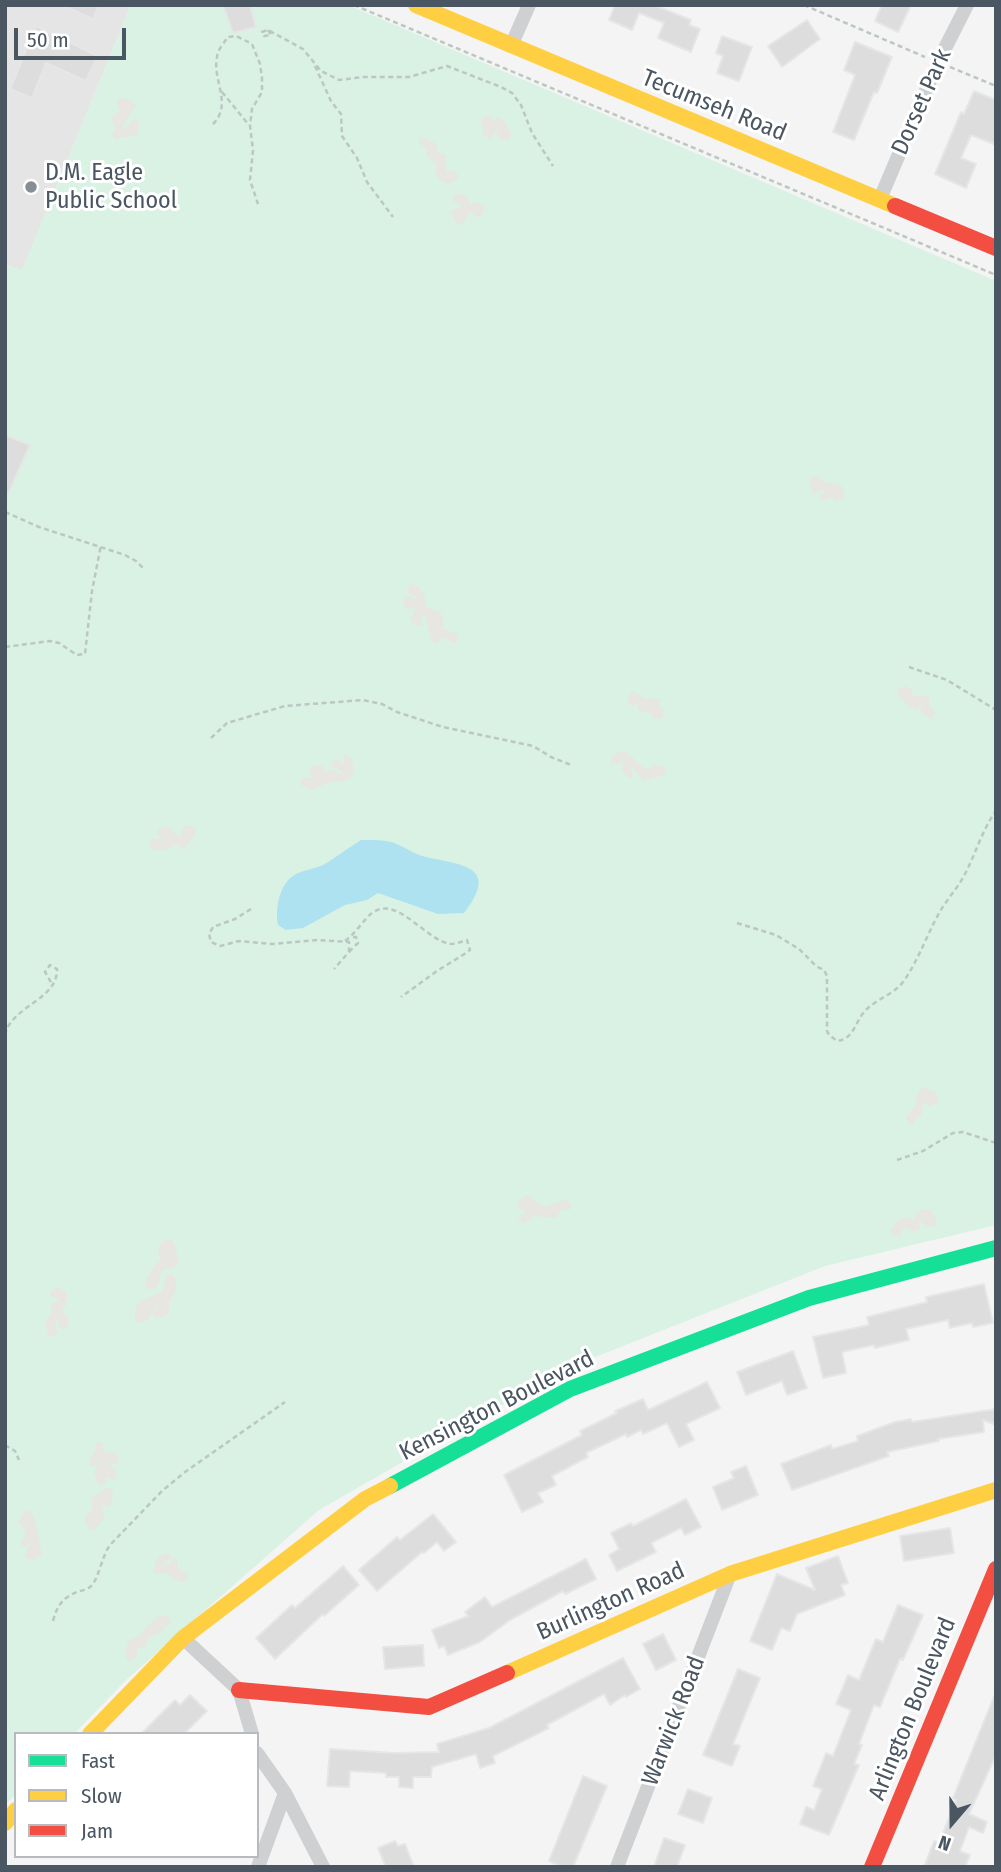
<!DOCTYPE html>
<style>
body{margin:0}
#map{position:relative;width:1001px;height:1872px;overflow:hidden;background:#f4f4f4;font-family:"Fira Sans Condensed",sans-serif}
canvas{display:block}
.frame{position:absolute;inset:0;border:7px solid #4a5661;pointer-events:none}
.legend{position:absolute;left:14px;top:1732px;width:245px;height:126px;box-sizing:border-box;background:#fff;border:2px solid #b7bbc0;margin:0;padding:9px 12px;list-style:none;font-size:21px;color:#4a5661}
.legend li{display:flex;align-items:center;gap:14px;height:35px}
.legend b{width:35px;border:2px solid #b7bbc0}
.north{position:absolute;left:917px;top:1788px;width:70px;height:70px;-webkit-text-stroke:5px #fff;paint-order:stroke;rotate:200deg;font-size:19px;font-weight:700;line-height:28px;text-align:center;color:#4a5661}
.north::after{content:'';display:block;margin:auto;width:24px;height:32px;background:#4a5661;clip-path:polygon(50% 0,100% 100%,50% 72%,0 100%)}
.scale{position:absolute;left:14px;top:28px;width:112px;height:32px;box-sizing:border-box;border:4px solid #4a5661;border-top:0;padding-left:9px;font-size:21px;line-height:24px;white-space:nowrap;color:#4a5661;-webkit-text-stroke:5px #fff;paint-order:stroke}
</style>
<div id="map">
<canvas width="1001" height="1872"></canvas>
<div class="frame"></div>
<ul class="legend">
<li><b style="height:9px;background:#16e098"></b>Fast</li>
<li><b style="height:9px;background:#ffcf43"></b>Slow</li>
<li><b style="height:9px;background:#f24e42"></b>Jam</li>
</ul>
<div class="north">N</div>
<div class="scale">50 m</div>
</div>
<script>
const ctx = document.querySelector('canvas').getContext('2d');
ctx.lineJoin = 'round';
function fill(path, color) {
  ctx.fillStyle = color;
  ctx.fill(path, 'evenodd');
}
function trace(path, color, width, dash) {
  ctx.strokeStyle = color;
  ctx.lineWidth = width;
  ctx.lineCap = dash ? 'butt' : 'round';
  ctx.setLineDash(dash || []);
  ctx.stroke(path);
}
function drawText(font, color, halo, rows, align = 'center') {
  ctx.font = font + ' "Fira Sans Condensed",sans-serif';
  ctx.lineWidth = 6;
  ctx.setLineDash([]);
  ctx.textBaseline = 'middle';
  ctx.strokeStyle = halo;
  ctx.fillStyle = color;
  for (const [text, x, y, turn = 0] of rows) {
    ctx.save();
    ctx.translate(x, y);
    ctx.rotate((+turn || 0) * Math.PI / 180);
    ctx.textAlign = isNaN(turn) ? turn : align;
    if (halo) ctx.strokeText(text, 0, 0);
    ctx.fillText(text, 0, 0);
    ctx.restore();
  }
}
const education = new Path2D(`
 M5,5H131L22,271L5,264Z`);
const green = new Path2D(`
 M131,5H348L996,281V1225L825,1266L565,1369L319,1510L125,1681L74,1734H16V1794L5,1805V264L22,270Z`);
const sand = new Path2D(`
 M122,98L133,102L136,107L127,118L123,128L127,127L132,120L139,122L138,136L121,137L117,140L112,136L115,128L111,117L121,110L117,104L118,99Z
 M490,116L494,122L498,117L504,120L511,134L508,141L499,139L496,131L491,139L483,136L482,131L486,129L481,126L482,117Z
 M420,137L436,143L437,152L445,155L446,171H454L458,175V179L448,184C437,181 435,173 436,163L427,157L426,148L419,143Z
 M455,193L468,196L470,204L475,202L485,206L482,216L477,217L471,212L462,224L458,225L450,213L453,210L461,207L460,204L452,201Z
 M815,476L826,482L841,485L845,497L835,501L832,497L823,500L820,499V495L826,491L823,490L815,494L811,492L810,478Z
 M410,584C421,585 427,597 426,607L440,612L444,621L442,628L458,635L457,642L454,643L442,637L437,644L432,641L425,615L422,616V626L414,625L410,618L416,608L407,609L403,603L406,596L415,599L417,597L409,594L407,590Z
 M905,686L913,690L912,696H929V706L936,713L931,719L923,715L920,707L917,710C910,708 901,699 897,693L899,689Z
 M632,691L644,698L661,699L659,705L664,711L662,719L653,718L650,712L639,711L637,702L633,707L630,705L627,699Z
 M626,752L644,768L649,769L654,765L665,767L666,772L662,776L643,781L631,765L633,777L628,778L622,770L623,762L613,765L610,761L615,753Z
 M346,755L352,760L354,772C348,785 339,779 328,783C322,785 318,788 311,790L301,785L300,781L304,777L315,779L308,772L312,767L319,765L324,767L325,773L330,769L342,774V771L332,767L331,764L336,759L344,764V757Z
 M191,825L196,828V834L184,849H181L177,844L167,850H151L149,845L152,839L164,840L157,834L159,829L167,827L180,837L184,826Z
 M923,1087L935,1092L939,1099L937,1103L930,1106L924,1101L921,1116L916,1118L914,1124L909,1125L906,1117L915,1107L916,1097Z
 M527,1195L544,1207L564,1200L570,1202L571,1207L569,1210H561L556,1218L535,1216L524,1223L518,1220L526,1211L517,1208V1203Z
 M923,1209L930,1210L937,1221L935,1227L926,1226L921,1221L919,1230C912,1233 910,1230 904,1227L900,1236L891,1234V1229L899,1220L907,1217L913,1220L917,1213Z
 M165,1239L171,1240L175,1245L179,1263L175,1267L162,1270L158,1286L149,1290L145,1286C148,1275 153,1265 162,1259L158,1254L160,1244Z
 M172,1274C179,1280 177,1296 169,1300V1312L165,1317H154L153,1310L158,1305L156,1304L148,1320L137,1324L134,1314L138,1303L162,1291L166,1275Z
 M55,1286L67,1292V1302L62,1311L69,1319L68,1327L64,1330L59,1327V1321L56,1320L57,1334L53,1337L48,1336L45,1322L52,1312L51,1304L59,1300L49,1295Z
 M101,1441L105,1452L114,1453L119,1459L116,1465L107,1461L115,1470L117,1476L113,1480L106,1477V1482L102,1485L98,1484L94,1473L99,1461L92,1467L89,1461L95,1451L96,1443Z
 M106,1488H109L113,1491L111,1504L108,1507L102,1504L104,1519L95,1529L89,1530L85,1520L86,1515L92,1511L91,1499Z
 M24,1511H30C40,1525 38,1540 42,1554L35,1560L28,1559L25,1555L31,1539L26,1546H20L26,1531L18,1523Z
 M167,1553L171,1556L163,1565L169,1564L172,1558L177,1559L178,1569L188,1574V1580L183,1582L174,1579L169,1574H158L153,1572L158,1557Z
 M160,1616H167L171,1620L170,1624L163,1628L161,1633L149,1637L145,1648L137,1647V1658L128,1661L125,1655L128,1641L139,1636L148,1625Z`);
const water = new Path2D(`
 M361,840C374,840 387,839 399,845C406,848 411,852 419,855C451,865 505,861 464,913L438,914L378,893L367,900L345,905L303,928L286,930L278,925C275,909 279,883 296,874C304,870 314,869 323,865C334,859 348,848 361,840Z`);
const building = new Path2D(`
 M62,5H99L93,19Z
 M223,5H250L256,27L233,33Z
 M615,5H654L691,20L689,25L700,29L691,52L658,38L664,23L639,13L632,30L609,20Z
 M882,5H911L898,32L875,21Z
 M807,20L820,39L782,67L768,46Z
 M36,26L98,56L86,81L46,63L32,98L10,89Z
 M722,36L752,47L739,81L717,73L723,56L716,53Z
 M855,42L892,57L877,93L874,92L854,140L833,132L855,75L844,70Z
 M974,91L996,100V145L971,135L961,158L976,164L966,188L935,174L961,112L964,114Z
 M5,435L30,445L5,501Z
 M984,1284L993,1323L973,1327L972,1323L950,1328L948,1320L906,1329L909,1340L875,1348L874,1345L842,1352L846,1373L823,1378L813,1337L869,1325L867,1317L927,1302L926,1297Z
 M793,1351L807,1388L787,1395L782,1381L746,1395L737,1372Z
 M707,1382L720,1408L686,1424L694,1440L679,1447L667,1423L643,1434L641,1430L627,1437L626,1434L586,1453L588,1457L552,1476L556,1485L538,1493L543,1502L522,1512L504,1475L582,1435L580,1431L617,1413L615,1411L643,1399L648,1410Z
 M996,1409V1425L983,1420L984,1432L938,1439L939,1441L887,1452L889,1456L792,1490L781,1464L831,1445L832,1449L858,1441L857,1436L895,1422L911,1419L912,1422Z
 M746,1466L758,1495L722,1510L713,1487L734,1478L731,1472Z
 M686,1499L701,1527L685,1535L681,1528L651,1543L656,1552L617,1571L609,1555L619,1549L611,1533L631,1523L633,1526Z
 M433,1514L456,1542L444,1551L437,1542L424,1553L422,1552L377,1591L359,1570L397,1537L400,1540Z
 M950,1528L954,1553L904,1561L900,1536Z
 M838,1556L848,1583L841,1585L845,1595L797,1614L790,1631L781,1628L772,1650L750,1641L777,1574L815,1590L806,1568Z
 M586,1559L596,1579L565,1594L563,1591L510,1620L480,1642L448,1655L444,1646L439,1648L432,1630L468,1616L465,1612L485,1597L492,1607Z
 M343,1566L359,1585L324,1616L323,1614L275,1659L256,1638L292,1605L295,1608Z
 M898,1605L923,1615L903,1660L900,1659L880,1707L874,1705L859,1744L862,1745L854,1764L859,1765L829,1835L800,1824L806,1807L814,1810L822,1789L813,1786L826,1753L833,1756L851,1710L836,1704L848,1675L859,1680L876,1639L883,1642Z
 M663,1634L676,1660L656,1670L643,1644Z
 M423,1645L424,1666L385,1669L383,1647Z
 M623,1658L640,1689L626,1697L625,1695L610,1705L604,1694L547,1725L549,1728L493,1756L495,1763L480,1768L476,1754L432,1767L431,1777H413V1788L399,1787V1777H386V1773L350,1771L349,1787L327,1786L330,1749L395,1753L439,1752L437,1744L489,1728Z
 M738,1669L760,1678L733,1744L740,1746L732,1766L703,1755Z
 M995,1694L996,1755L969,1814L987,1822L983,1833L969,1827L960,1851L970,1855L965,1867H924L934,1841L939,1843L956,1800L953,1798Z
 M190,1695L207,1711L184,1734H141L175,1700L180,1705Z
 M583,1776L607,1786L573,1867H562L549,1861Z
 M688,1789L712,1798L703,1823L678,1814Z
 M664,1838L685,1845L677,1867H654Z
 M395,1841L398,1846L405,1844L414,1867H386L378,1848Z`);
const path = new Path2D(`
 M354,5L996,275
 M804,5L925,57
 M268,30L271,35L264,36L262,32L268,30L303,49L321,71L339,80L363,77H409L447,66L501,87L512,93L521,105L532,133L553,166
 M315,66L331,101L341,114L342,136L357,158L367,182L393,217
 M950,67L996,86
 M222,92L249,125
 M213,124C233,104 212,80 217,57C218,49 224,43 228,37L236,36L252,44L260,64L262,78V92L252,109L250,126L253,150L250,180L258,204
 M5,512L39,527L125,555L136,561L144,569
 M5,647L50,641L59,643L77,655L85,654L92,591L101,545
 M909,667L947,680L996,710
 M211,738L227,723L285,706L363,700L382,704L397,712L443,727L533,746L551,757L571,765
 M996,797V802
 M251,909L235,919L213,927L209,934L211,942L220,946L239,941L272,944L317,940L349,942V952L334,969
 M737,923L776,935L799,949L816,966L824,970L827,976V1031L829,1035L837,1041C854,1039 855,1022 865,1011C876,999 893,995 903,982C918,961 926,937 938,915C946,900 958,888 965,874C976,853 982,830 996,811
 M345,941C357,932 364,919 372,913C397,894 427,942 451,944C456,944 463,941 467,940L470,950L466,953L437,971L401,997
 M349,952L358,943L356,937H351
 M5,1035C11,1006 58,1000 57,969L50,965L45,972L52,984
 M897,1160L923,1151L953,1133L963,1132L996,1143
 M5,1445L15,1451L19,1460
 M53,1621C57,1606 62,1598 77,1592C82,1590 88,1590 92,1585C99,1577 102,1556 110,1545L162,1491L185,1472L285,1402`);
const street = new Path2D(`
 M511,46L529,5
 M880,199L938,62L967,5
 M183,1638L239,1690L252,1734
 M257,1753L285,1793L323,1867
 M258,1867L285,1793
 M617,1867L730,1574`);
const fast = new Path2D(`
 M390,1486L570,1389L809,1298L996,1248`);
const slow = new Path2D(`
 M416,5L895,206
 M507,1673L730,1574L996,1490
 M90,1734L183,1638L365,1499L390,1486
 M5,1823L16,1810`);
const jam = new Path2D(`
 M895,206L996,248
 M239,1690L429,1707L507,1673
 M872,1867L996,1569`);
const markers = [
 [31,187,7,"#868d94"]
];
const streetNames = [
 ["Dorset Park",922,102,-66],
 ["Tecumseh Road",714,106,22],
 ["Kensington Boulevard",497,1406,-27],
 ["Burlington Road",611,1602,-24],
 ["Arlington Boulevard",913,1709,-68],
 ["Warwick Road",674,1721,-69]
];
const poiNames = [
 ["D.M. Eagle",45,173],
 ["Public School",45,201]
];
fill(education, '#e6e5e6');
fill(green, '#d9f2e3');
fill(sand, '#e7e6e1');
fill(water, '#aee2f0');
fill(building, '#ddddde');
trace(building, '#e5e6e7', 2);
trace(path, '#bcc7c4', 2.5, [5, 3.5]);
trace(street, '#ced0d2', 14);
trace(fast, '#16e098', 16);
trace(slow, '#ffcf43', 16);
trace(jam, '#f24e42', 16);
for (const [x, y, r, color] of markers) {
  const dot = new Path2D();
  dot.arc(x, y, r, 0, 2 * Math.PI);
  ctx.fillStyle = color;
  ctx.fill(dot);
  trace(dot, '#fff', 2.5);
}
drawText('24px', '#4a5661', '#fff', streetNames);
drawText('24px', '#4a5661', '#fff', poiNames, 'left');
</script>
